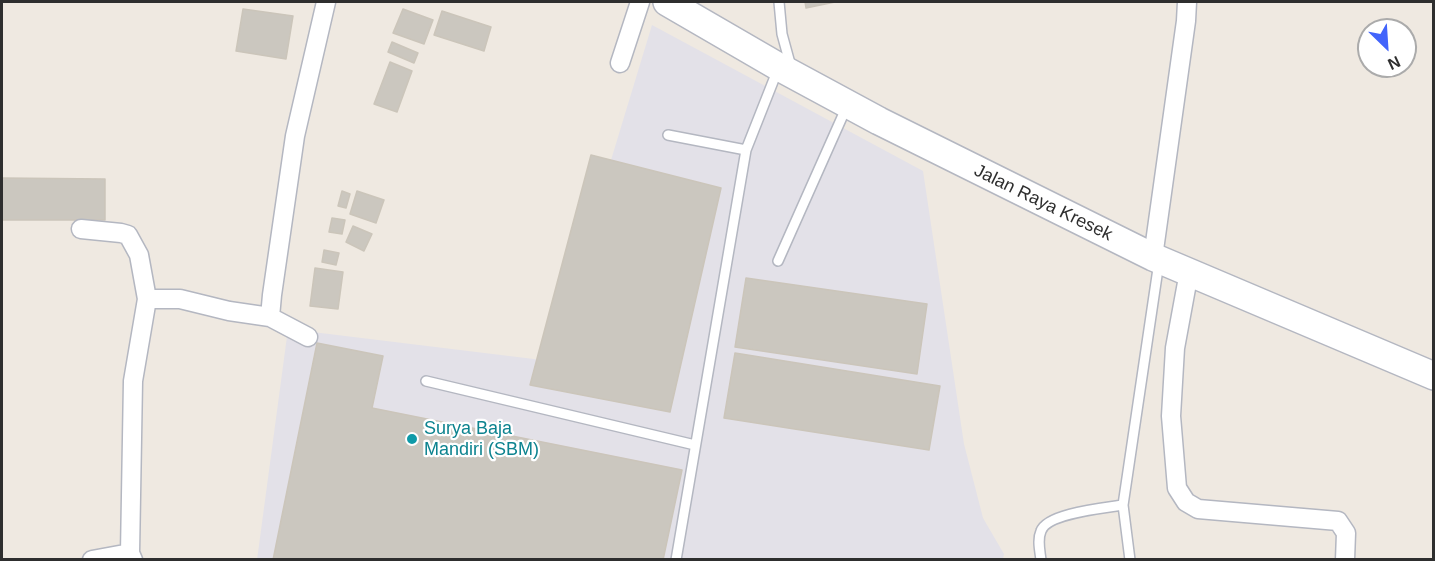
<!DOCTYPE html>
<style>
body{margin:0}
#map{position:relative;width:1435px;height:561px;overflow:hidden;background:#efe9e1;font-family:Helvetica,sans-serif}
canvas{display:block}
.frame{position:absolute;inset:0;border:3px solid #2e2e2e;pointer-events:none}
.north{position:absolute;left:1357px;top:18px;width:60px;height:60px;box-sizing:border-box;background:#fff;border:2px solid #ababab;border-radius:50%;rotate:155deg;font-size:16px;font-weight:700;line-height:24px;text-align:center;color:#2e2e2e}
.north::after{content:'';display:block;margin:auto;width:21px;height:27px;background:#4264fb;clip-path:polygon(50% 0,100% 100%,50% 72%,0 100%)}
</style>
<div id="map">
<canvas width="1435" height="561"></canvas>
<div class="frame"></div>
<div class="north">N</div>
</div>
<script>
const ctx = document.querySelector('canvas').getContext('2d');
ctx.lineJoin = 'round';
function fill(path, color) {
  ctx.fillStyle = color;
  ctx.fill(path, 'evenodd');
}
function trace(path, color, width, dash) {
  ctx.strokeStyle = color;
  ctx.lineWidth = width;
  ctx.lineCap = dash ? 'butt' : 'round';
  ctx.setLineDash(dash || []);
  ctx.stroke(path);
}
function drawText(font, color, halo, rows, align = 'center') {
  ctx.font = font + ' Helvetica,sans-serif';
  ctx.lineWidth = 4.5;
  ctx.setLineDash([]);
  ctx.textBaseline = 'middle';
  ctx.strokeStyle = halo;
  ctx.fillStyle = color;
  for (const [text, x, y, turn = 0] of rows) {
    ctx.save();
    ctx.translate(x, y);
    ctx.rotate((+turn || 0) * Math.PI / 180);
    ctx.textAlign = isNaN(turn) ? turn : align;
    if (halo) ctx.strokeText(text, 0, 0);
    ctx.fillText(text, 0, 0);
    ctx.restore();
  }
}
const industrial = new Path2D(`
 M652,25L923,171L964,444L983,518L1004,554L1003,559L257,560L288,329L550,361Z`);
const building = new Path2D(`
 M805,2H835L806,8Z
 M243,9L293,16L286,59L236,51Z
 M403,9L433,20L424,44L393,33Z
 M442,11L491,27L484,51L434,35Z
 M392,42L418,53L414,63L388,52Z
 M390,62L412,71L397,112L374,104Z
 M591,155L721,188L670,412L530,385Z
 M2,178L105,179V220H2Z
 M342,191L350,194L346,208L338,206Z
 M357,191L384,200L376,223L350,214Z
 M332,218L345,220L342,234L329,232Z
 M353,226L372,234L364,251L346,242Z
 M324,250L339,253L336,265L322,262Z
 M315,268L343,272L338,309L310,306Z
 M746,278L927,304L917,374L735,347Z
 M317,343L383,356L372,408L682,470L663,560H273Z
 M735,353L940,386L929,450L724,418Z`);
const lane = new Path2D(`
 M779,2L782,34L791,67
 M668,135L746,150
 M778,261L847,106
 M426,381L695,445
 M676,560L746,150L778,69
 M1041,560C1040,551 1037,540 1041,531C1047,513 1105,508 1123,505
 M1130,560L1123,505L1159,262`);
const street = new Path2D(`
 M620,63L640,2
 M81,229L121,233L128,235L139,255L147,299
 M1153,257L1186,21L1187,2
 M1189,272L1175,348L1171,416L1177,488L1186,502L1198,509L1338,521L1346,533L1345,560
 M270,317L308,337
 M92,560L130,553
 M133,560L130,553L133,381L147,299H180L229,311L270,317L272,295L295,136L326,2`);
const secondary = new Path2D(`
 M667,2L779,67L879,121L1153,257L1434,376`);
const markers = [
 [412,439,6,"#0f9aa8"]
];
const streetNames = [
 ["Jalan Raya Kresek",1043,203,26]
];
const cultureNames = [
 ["Surya Baja",424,429],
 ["Mandiri (SBM)",424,450]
];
fill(industrial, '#e3e1e8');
fill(building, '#cbc7bf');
trace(building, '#cbc5ba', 1.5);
trace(lane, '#b4b7c1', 12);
trace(street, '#b4b7c1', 21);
trace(secondary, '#b4b7c1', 30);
trace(lane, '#fff', 9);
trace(street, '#fff', 18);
trace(secondary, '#fff', 27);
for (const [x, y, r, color] of markers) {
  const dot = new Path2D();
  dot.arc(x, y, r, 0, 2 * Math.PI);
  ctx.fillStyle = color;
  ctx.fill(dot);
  trace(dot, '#fff', 2);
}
drawText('18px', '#2e2e2e', '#fff', streetNames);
drawText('18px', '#0d838f', '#fff', cultureNames, 'left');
</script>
